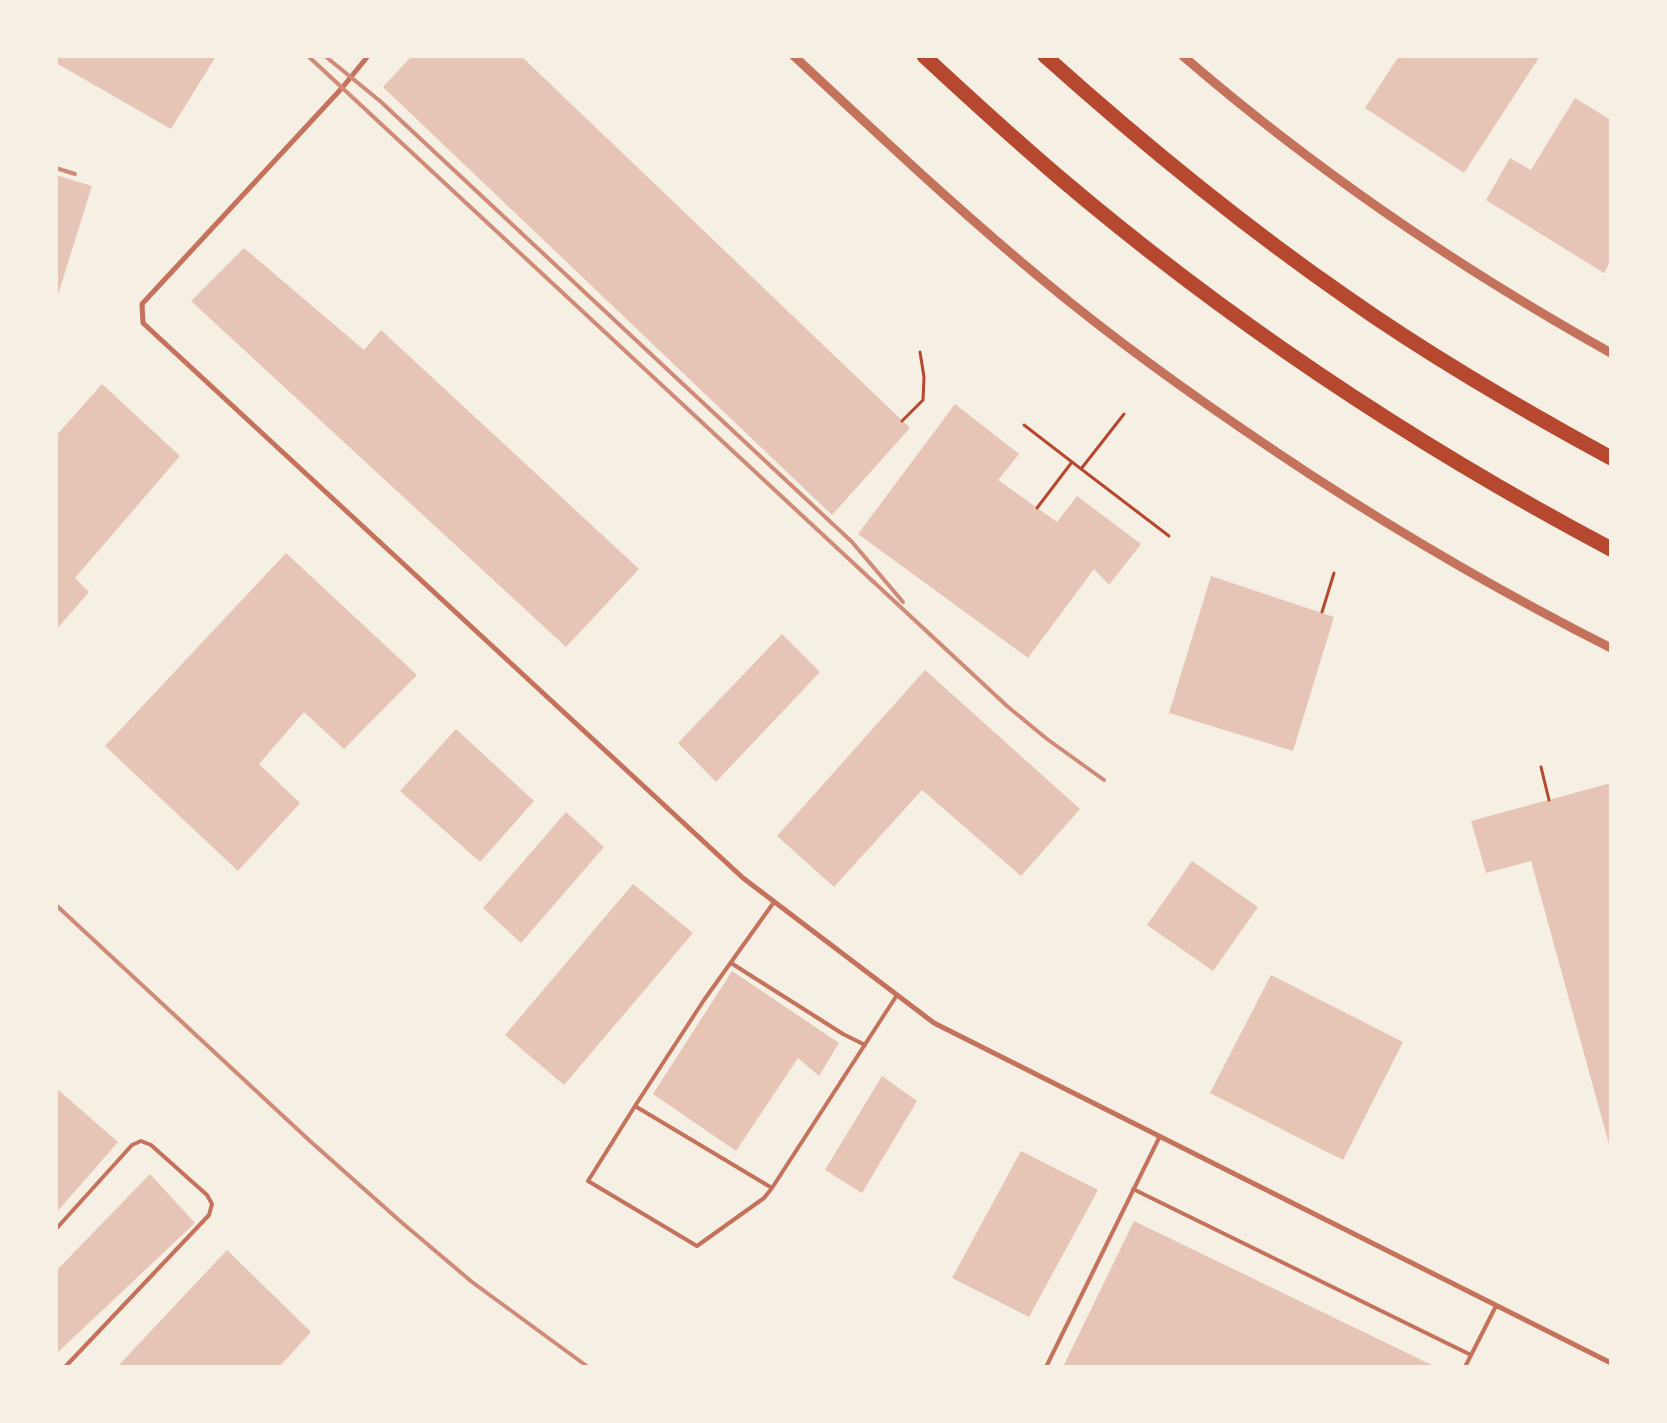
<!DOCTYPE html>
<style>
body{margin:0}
#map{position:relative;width:1667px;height:1423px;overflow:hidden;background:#f6efe4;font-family:"Open Sans",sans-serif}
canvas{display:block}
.frame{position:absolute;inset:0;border:58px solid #f6efe4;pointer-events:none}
</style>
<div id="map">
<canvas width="1667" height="1423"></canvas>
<div class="frame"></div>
</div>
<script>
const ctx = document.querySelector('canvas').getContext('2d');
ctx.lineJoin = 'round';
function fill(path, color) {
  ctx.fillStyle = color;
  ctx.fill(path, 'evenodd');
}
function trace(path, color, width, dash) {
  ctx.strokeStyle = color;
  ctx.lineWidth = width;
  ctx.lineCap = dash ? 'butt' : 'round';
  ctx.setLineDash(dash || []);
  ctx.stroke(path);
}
const building = new Path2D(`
 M56,56H216L171,129L56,63Z
 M412,56H521L910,428L832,515L383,87Z
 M1399,56H1540L1464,173L1365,108Z
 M1575,98L1611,120V260L1604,273L1486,200L1510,158L1531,170Z
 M56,175L92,186L57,298H56Z
 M244,248L364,350L381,330L639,569L566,647L191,301Z
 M102,384L180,456L75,578L89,592L56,630V436Z
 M955,404L1019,454L998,480L1057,522L1077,496L1141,544L1109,585L1094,569L1028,658L858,534Z
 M286,553L417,675L344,749L304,712L259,764L300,803L238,871L105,746Z
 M1211,576L1334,617L1293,751L1169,713Z
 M782,634L820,672L716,782L678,743Z
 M925,670L1080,809L1021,876L922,790L834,887L777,836Z
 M456,729L534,801L480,862L400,791Z
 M1611,783V1148H1610L1531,861L1486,873L1471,821Z
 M566,812L604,847L521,943L483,908Z
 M1192,861L1258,907L1213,971L1147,925Z
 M633,884L693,933L564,1085L505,1035Z
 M732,971L839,1043L819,1076L798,1058L736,1151L653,1094Z
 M1271,975L1403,1042L1343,1160L1210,1093Z
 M882,1076L917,1101L862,1193L825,1170Z
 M56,1088L118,1142L56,1213Z
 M1021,1151L1098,1190L1029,1317L952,1278Z
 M150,1174L195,1223L56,1354V1271Z
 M1134,1221L1436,1367H1063Z
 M227,1250L311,1332L279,1367H117Z`);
const path = new Path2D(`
 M902,421L923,400L924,377L920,352
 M1024,425L1072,462
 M1081,469L1124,414
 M1037,508L1072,462L1169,536
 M1322,612L1334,573
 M1541,767L1549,800`);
const service = new Path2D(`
 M731,963L843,1034L865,1045
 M635,1106L588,1181L697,1246L764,1198L772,1188L897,995
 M772,1188L635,1106L704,1000L774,902
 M1133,1189L1471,1355
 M56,1229L132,1145L141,1141L151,1145L207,1195L212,1204L209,1215L65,1367
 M1046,1367L1160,1136
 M1465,1367L1496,1306`);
const minor = new Path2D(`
 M368,56L342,88L142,304L143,323L743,878L934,1023L1611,1363`);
const tertiary = new Path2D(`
 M794,56C884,140 975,226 1071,303C1148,365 1229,421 1311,475C1408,538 1508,596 1611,648
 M1183,56C1315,170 1459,268 1611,353`);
const motorway = new Path2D(`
 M924,56C967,96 1010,135 1054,173C1225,319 1413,444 1611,549
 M1045,56C1142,143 1242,225 1349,299C1433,358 1521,409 1611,458`);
const rail = new Path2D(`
 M308,56L1007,706L1047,739L1104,780
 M325,56L380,101L852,542L903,602
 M56,168L75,174
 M56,905L310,1141L400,1221L472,1282L588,1367`);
fill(building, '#e6c5b7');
trace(path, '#b5482f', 3);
trace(service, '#c5725c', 4);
trace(minor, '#c5725c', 5);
trace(tertiary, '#c5725c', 9);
trace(motorway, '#b5482f', 15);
trace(rail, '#cf8b77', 4);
</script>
